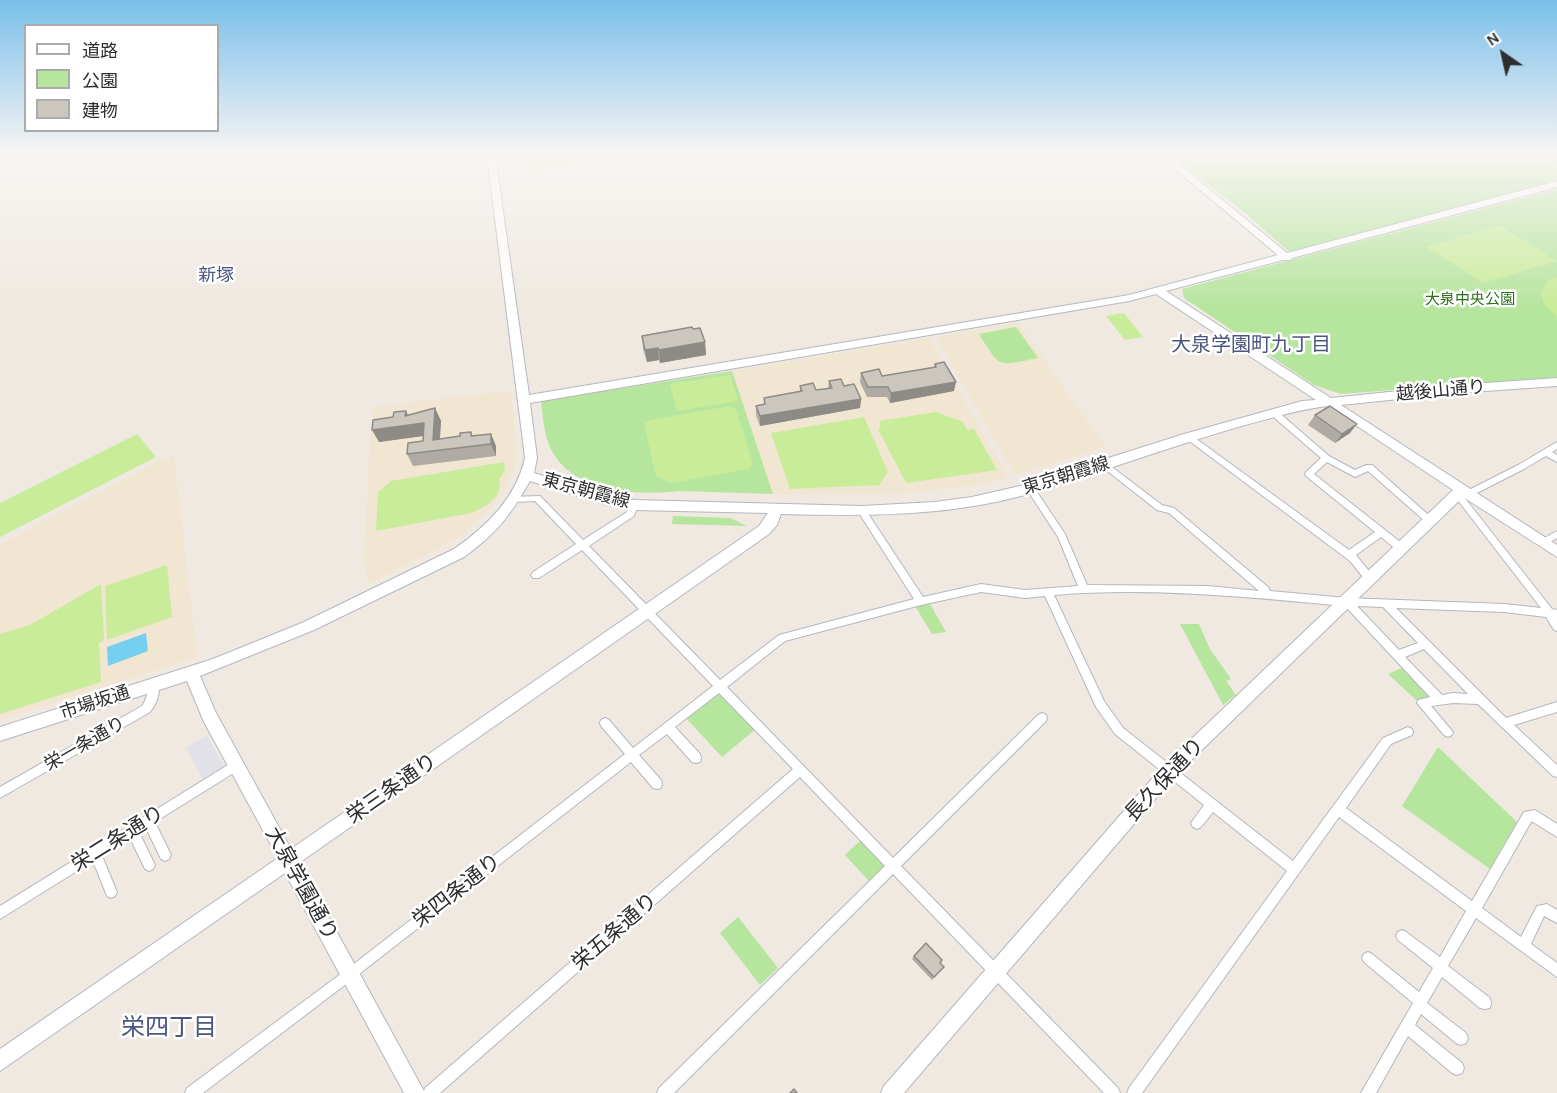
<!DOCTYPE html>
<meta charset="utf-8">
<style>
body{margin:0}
#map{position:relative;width:1557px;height:1093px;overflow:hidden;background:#efe9e1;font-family:Karla,"Noto Sans JP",sans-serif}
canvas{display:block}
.legend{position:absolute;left:24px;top:24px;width:195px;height:108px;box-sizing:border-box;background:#fff;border:2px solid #ababab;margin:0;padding:8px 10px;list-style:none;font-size:18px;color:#2e2e2e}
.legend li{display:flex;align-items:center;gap:12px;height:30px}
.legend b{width:30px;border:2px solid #ababab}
.north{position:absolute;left:1473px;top:24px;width:60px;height:60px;-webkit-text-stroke:4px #fff;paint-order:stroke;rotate:326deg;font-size:16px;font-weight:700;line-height:24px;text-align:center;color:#2e2e2e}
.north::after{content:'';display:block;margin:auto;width:21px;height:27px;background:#2e2e2e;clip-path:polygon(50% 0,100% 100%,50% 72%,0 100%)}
</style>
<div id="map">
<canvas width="1557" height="1093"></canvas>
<ul class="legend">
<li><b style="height:8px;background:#fff"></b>道路</li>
<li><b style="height:16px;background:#b6e59e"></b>公園</li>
<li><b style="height:16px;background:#cbc7bf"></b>建物</li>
</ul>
<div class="north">N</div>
</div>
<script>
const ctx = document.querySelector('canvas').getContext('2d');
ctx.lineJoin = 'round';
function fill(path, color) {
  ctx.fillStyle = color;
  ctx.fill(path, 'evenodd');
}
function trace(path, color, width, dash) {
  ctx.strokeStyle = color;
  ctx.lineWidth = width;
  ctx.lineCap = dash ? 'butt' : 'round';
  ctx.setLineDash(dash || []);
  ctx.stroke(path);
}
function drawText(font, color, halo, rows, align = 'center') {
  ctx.font = font + ' Karla,"Noto Sans JP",sans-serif';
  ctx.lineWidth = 5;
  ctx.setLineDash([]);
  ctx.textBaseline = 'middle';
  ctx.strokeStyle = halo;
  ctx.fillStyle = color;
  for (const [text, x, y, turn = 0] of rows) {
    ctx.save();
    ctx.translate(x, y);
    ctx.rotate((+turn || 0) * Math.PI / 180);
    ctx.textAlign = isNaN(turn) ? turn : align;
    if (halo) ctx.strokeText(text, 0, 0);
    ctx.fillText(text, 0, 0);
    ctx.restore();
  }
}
const industrial = new Path2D(`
 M207,735L225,768L204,781L186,748Z`);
const education = new Path2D(`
 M1018,323L1105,447L1015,475L936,337Z
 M929,338L1008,478L969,486L899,494H773L732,371Z
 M511,391L517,452L516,463L503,493L489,510L456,539L369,584L364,559L372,407Z
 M174,456L197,657L0,720V545L160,460Z`);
const green = new Path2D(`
 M1170,155H1557V180L1293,252L1287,250L1244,212Z
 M1557,189V377L1341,394L1314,385L1184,298L1182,289Z
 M1016,327L1038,358C997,366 1001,369 979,334Z
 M732,371L773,494L679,491C638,496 574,493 552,451C544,436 543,418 541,401Z
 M673,516L730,518L747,526L672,524Z
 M929,602L946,632L932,634L915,606Z
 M1180,624H1199L1210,649L1231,679L1226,681L1236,695L1223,705Z
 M1404,667L1430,694V698L1416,700L1388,674Z
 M716,693L722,694L757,728L722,757L685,717Z
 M1438,747L1517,822L1490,869L1402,806Z
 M861,840L885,865L869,881L845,855Z
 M738,917L778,968L760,985L720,933Z`);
const pitch = new Path2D(`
 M526,155H569L572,165L530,171Z
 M1500,225L1557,261L1483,283L1426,247Z
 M1557,277V317L1544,304L1541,294L1547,281Z
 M1124,313L1143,337L1125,340L1106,316Z
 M730,375L738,401L677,411L670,384Z
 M730,406L736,409L753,464L749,469L671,483L656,476L644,424L649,420Z
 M936,412L963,422L967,430L974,429L997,470L906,483L878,429L881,427L879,421Z
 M864,417L888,472L879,485L790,489L771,433Z
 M137,434L156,457L0,537V503Z
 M504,462L505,470L499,480C503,498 485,507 471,513L376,531L378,492L391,481Z
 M167,565L172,617L107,640L105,586Z
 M101,584L104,640L99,643L101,682L0,714V634L30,625Z`);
const water = new Path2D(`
 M146,633L148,651L108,666L107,647Z`);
const street = new Path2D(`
 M1273,409L1276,410L1329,456L1355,470L1366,465H1372L1433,519L1434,521L1433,523H1427L1368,471L1355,477L1327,462L1314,474L1404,545L1406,548L1404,551H1398L1381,537L1356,555L1373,576L1375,579L1373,582H1367L1350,561L1184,437L1188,434L1191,435L1349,550L1375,532L1306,476L1305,474L1306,472L1321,458L1270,414L1269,412Z
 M1557,442V449L1552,452L1557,455V462L1546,456L1524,469L1471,496H1465L1464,494L1465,492L1518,465Z
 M1104,461L1162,505L1174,508L1268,587L1270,591L1347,598L1504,604L1541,608L1453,494L1454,492H1460L1552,609L1557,610V631L1554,630L1546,617L1504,612L1396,608L1506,718L1557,702V712L1514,725L1557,765V777L1553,776L1478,704L1453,703L1431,706L1453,732L1452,735L1448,737L1444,735L1417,703L1418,700L1430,697L1345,606C1248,597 1151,587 1054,595L1104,701L1123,728L1293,861L1383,738L1408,727L1412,729L1413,732L1412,735L1391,744L1346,808L1472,901L1524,812L1535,810L1557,824V837L1533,822H1531L1482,908L1521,937L1537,906L1547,904L1557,910V923L1544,916L1531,944L1557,963V977L1476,918L1448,966L1490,998L1491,1003L1490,1008L1485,1009L1480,1008L1442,977L1427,1003L1466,1033L1468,1038L1466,1043L1461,1045L1456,1043L1421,1014L1415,1025L1462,1063L1464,1068L1462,1073L1457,1075L1452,1073L1408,1036L1376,1093H1361L1413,1003L1364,962L1362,958L1364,954L1368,952L1372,954L1419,992L1433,968L1398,940L1396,936L1398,932L1402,930L1406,932L1440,957L1466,911L1339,817L1142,1093H1127L1129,1088L1287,871L1213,812L1201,827L1197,829L1193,827L1191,823L1204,805L1115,734L1096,707L1045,596L1025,598L981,592L921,605L785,641L727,687L893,858L1038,715L1042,713L1046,715L1047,718L1046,721L901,866L1118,1088L1120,1093H1104L893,874L674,1093H657L659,1088L885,866L800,777L440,1093H423L425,1088L793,769L719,693L675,727L700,754L701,758L700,762L696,763L692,762L667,734L639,755L661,780L662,784L661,788L657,789L653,788L631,762L354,978L203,1093H185L187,1088L346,970L625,754L601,726L600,723L601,720L605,718L609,720L633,748L713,686L582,550L539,578H533L531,575L533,572L576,544L535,501L514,502L510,499L511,497L540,496L583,540L627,512L631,503H637L638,505L634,516L589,546L720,680L779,635L914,599L859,513L858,511L862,508L865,509L923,597L981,584L1025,590L1078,586L1058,537L1026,488L1030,485L1033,486L1065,534L1087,585L1208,586L1259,591L1169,513L1157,510L1101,466L1100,464ZM1357,606L1383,607L1418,643L1399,650ZM1424,649L1468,694L1453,693L1442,695L1405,657Z
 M1557,531V538L1545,545H1539L1538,543L1539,541Z
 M154,680L158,681C161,691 157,704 150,712L0,798V787L142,706C148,698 147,689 150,681Z
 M236,760L240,761L241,765L240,769L155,822L171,855L169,859L165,861L161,859L146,828L139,832L155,865L153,869L149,871L145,869L130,838L102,856L117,892L115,896L111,898L107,896L93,861L0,919V906Z`);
const secondary = new Path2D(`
 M487,155H495L529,395L1129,295L1278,255L1158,155H1168L1287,253L1557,181V187L1292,258L1291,260H1283L1166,291L1331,398L1457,385L1557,378V386L1457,393L1341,405L1557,545V557L1463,497L1175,776L904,1093H881L884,1086L1163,766L1453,490L1327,406C1296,410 1268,419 1238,427C1165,448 1094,475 1021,496C942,517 862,516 781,514L777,525L769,534L299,863L425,1093H404L285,873L0,1071V1049L278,858L204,722L187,681L0,741V727L213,659L304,622L454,549C487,526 516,498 525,458ZM1156,294L1316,400L1302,401L1184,434L1020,486L972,497L935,502L862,506L634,500L607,495L534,473L537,458L530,403L1129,301ZM530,481L607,505L634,510L768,513L759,526L291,849L216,713L200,676L314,630L464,557C497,533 510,516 530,481Z`);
const wall = new Path2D(`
 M693,329L705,342L706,355L660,363L659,360L647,362L643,349L642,336Z
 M935,364L954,391L890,403L887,397H867L860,382L861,373L882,376L934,367Z
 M829,381L844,386L861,399L860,408L760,426L756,415V406L764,404V398L800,392V386L816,390L828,388Z
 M435,408L441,421L440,439L460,436L471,432L473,436L491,434L496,446V456L413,466L407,454L423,441V436L379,442L393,417L406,411L408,415Z
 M1315,415L1350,433L1335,443L1308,425Z
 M914,956L940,963L944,967L932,980L912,959Z`);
const shadedWall = new Path2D(`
 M705,342L706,355L660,363L659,350Z
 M658,348L659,360L647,362L645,350Z
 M956,382L954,391L890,403L891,393Z
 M861,399L860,408L760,426V416Z
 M435,408L441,421L439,450L433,440Z
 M406,411L411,423H424L430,435L379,442L372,430L405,416Z
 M1357,424L1350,433L1335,443L1342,434Z
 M491,434L496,446V456L491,444Z`);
const building = new Path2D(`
 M692,327L693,329L700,328L705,342L659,350L658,348L645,350L642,336Z
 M944,362L956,382L891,393L888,387H868L861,373L879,369L882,376L936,367L935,364Z
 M841,379L844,386L854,384L861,399L760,416L756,406L765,404L764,398L802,391L800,386L813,383L816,390L832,388L829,381Z
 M1330,406L1357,424L1342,434L1315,415Z
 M435,408L433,440L460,436V433L471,432V436L491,434V444L407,454L408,443L423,441L424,423L372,430L373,420L393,417L394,412L406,411L405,416Z
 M926,943L942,960L940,963L944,967L934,977L914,956Z
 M794,1089L797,1093H790Z`);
const farParknames = [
 ["大泉中央公園",1470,300]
];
const farQuarternames = [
 ["新塚",216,276]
];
const streetNames = [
 ["越後山通り",1441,391,-5],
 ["東京朝霞線",1066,476,-17],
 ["東京朝霞線",586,491,15],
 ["市場坂通",95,703,-18],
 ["栄一条通り",85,744,-30]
];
const neighbourhoodNames = [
 ["大泉学園町九丁目",1251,345]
];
const nearStreetnames = [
 ["長久保通り",1165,780,-47],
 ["栄三条通り",392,789,-35],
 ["栄二条通り",118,839,-32],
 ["大泉学園通り",301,884,61],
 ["栄四条通り",457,891,-38],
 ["栄五条通り",615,932,-41]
];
const nearNeighbourhoodnames = [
 ["栄四丁目",169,1028]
];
fill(industrial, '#e3e1e8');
fill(education, '#f0e6d1');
fill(green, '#b6e59e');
fill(pitch, '#c9ec9a');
fill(water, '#75cff0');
trace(street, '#b4b7c1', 2);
trace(secondary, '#b4b7c1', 2);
fill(street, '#fff');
fill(secondary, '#fff');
fill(wall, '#afaba4');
fill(shadedWall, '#8e8b86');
fill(building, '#cbc7bf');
trace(building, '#8e8b86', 1.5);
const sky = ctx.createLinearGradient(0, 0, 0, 308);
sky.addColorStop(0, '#7abfeb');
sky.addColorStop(0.5, '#f8f5f2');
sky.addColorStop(1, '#f8f5f200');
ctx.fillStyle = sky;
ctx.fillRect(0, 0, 1557, 308);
drawText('15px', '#2c6e1b', '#fff', farParknames);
drawText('18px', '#4d5680', '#fff', farQuarternames);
drawText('18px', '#2e2e2e', '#fff', streetNames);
drawText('20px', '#4d5680', '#fff', neighbourhoodNames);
drawText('21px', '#2e2e2e', '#fff', nearStreetnames);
drawText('24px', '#4d5680', '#fff', nearNeighbourhoodnames);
</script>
